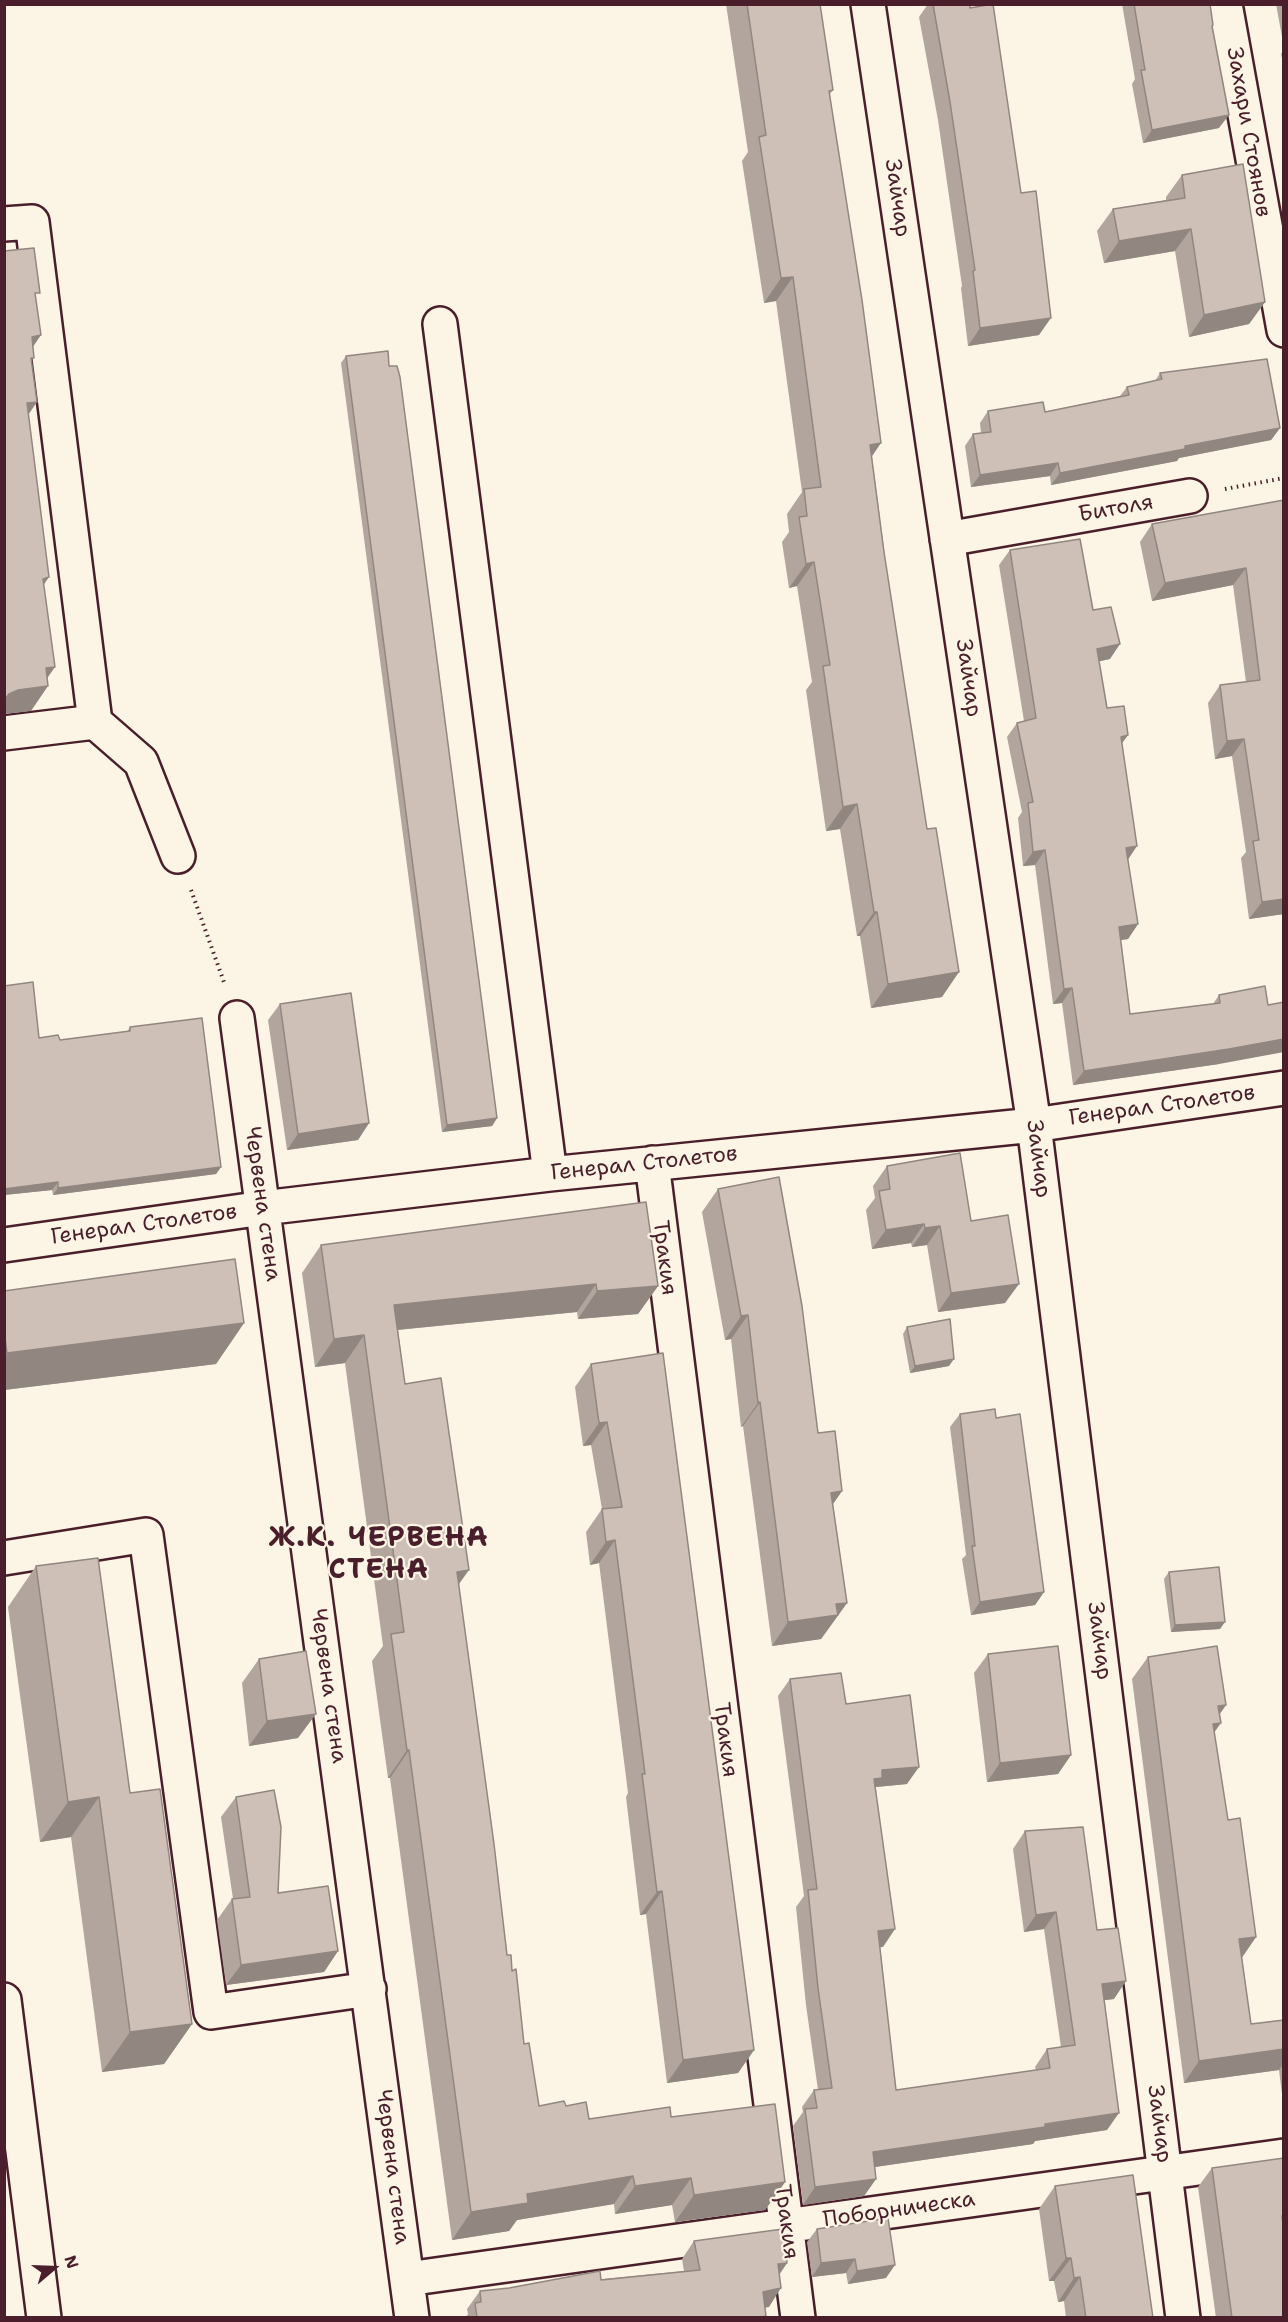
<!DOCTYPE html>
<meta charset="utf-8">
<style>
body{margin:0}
#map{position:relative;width:1288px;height:2322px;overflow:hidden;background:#fcf5e5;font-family:"Shantell Sans",sans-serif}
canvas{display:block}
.frame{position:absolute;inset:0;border:6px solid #4a1f2b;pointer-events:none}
.north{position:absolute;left:24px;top:2238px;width:60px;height:60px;-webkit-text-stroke:4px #fcf5e5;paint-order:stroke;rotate:71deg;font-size:16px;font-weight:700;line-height:24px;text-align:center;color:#4a1f2b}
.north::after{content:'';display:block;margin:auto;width:21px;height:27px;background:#4a1f2b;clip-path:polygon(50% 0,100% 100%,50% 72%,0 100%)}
</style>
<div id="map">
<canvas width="1288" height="2322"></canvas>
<div class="frame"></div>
<div class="north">N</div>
</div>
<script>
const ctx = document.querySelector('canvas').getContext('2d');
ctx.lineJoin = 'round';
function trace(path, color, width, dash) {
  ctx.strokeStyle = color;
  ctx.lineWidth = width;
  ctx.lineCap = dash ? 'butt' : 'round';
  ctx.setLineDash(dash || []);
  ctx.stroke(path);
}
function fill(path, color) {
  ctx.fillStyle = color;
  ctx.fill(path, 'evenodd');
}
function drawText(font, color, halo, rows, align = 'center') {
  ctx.font = font + ' "Shantell Sans",sans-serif';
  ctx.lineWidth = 4.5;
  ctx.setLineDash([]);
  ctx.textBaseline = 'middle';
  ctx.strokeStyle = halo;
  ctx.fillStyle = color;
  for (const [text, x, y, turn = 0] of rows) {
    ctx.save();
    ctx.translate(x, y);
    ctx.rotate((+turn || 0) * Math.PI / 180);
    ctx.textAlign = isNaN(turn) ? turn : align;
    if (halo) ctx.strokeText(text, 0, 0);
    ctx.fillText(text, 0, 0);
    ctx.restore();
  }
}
const path = new Path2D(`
 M1225,489L1284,478
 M191,890L225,985`);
const minor = new Path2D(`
 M868,4L1034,1125L1183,2318
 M1225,4L1284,330
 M4,224L32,222L95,722L141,762L178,856
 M440,324L550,1174
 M947,539L1190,496
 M4,733L95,722
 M237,1018L412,2318
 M652,1163L798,2318
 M4,1245L263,1208L550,1174L1034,1125L1284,1088
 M4,1558L146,1535L211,2012L369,1989
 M4,2000L44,2318
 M407,2279L1284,2156`);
const wall = new Path2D(`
 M726,4H820L833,90L830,94L872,457L942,997L871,1008L860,936H857L840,829L826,831L806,690L812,682L797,586L789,588L782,542L789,532L787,514L802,492L776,301L764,303L742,161L748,152Z
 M928,4H970L1039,335L968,346L961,288L962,286L938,120L919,17Z
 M1122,4H1210L1213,25L1212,27L1219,128L1143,143L1132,84L1135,79Z
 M1276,4H1284V48Z
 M1284,50V67L1281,54Z
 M1182,175L1265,302L1249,324L1189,337L1175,251L1104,263L1097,231L1113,209L1166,200V197Z
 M346,356L497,1118L492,1126L442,1132L341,363Z
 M1160,373L1280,428L1271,440L1179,458L1177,461L1051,485L1050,476L971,487L965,446L973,434L981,433L980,423L988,411L1045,412L1120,396L1127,387L1155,381Z
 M1284,500V914L1249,919L1241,858L1246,852L1232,756L1215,759L1208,703L1220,685L1246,682L1233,585L1152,601L1140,542L1152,524Z
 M1010,550L1093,610L1110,659L1099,661L1107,708L1128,735L1122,743L1128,860L1138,924L1128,939L1120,940L1130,1014L1213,1004L1219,995L1265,986L1219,1064L1073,1085L1062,1003L1053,1004L1035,865L1023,866L1018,818L1022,812L1007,737L1017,723L1024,721L999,565Z
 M4,986L39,1038L60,1040L127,1032L130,1027L221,1167L216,1174L53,1195L52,1190L4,1195Z
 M280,1004L369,1123L358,1140L287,1150L268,1020Z
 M887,1166L971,1221L1005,1303L938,1312L927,1245L912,1247L911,1243L872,1249L866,1210L875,1198L873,1186Z
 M718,1189L842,1491L833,1504L847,1603L821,1639L772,1646L743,1426L741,1427L731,1339L725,1340L702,1212Z
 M321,1245L658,1286L638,1314L578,1319L577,1312L398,1330L405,1384L458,1585L507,1955L512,1971L524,2044L539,2106H566L589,2119L671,2117L785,2182L765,2210L675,2222L672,2205L615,2214L614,2204L517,2220L509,2231L452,2240L390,1778H388L372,1661L383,1646L345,1363L315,1367L302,1273Z
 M4,1291L244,1323L216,1364L4,1390Z
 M907,1327L949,1366L910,1373L903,1334Z
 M663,1353L754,2050L738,2073L667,2083L646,1914L640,1915L626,1797L628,1793L599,1563L590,1565L586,1532L602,1509L591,1445L583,1446L575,1387L591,1364Z
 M960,1414L996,1418L1044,1592L1035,1605L971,1615L962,1559L966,1555L950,1427Z
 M36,1566L192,2024L164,2064L102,2072L71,1837L40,1842L8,1607Z
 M1169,1572L1220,1629L1171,1632L1164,1579Z
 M988,1654L1071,1755L1058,1774L987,1782L974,1673Z
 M1148,1657L1226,1705L1220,1714L1214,1733L1228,1820L1256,1937L1242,1957L1251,2024L1284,2020V2111L1279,2070L1184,2083L1132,1679Z
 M259,1659L298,1738L249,1746L242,1683Z
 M790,1679L846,1704L907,1784L876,1787V1788L883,1947H880L896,2090L1036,2070L1035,2067L1047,2049L1061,2047L1044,1929L1024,1932L1013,1849L1025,1831L1097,1930L1114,1999L1104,2000L1107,2130L1035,2141L1033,2144L875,2167L876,2179L864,2196L803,2205L793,2126L803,2112L802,2107L814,2090H818L806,2005L796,1907L804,1896L778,1696Z
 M236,1797L278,1893L338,1951L324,1972L226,1985L217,1920L232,1899H233L221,1817Z
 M1212,2168L1284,2318H1216L1198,2187Z
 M1055,2186L1153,2318H1066L1064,2301L1058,2302L1054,2281H1049L1039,2209Z
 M817,2229L886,2278L848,2284L846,2273L812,2277L807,2242Z
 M694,2241L787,2263L780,2274L769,2307H765V2318H465L468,2314L467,2309L480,2291L684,2271L682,2259Z`);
const shadedWall = new Path2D(`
 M1229,115L1219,128L1143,143L1152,130Z
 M1191,229L1175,251L1104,263L1119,241Z
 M793,277L776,301L764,303L781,278Z
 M1265,302L1249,324L1189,337L1204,315Z
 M1051,318L1039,335L968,346L980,328Z
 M41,335L24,360L32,337Z
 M37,402L20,427L27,403Z
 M1280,428L1271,440L1179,458L1177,461L1051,485L1060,473L1185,446Z
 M881,443L864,468L870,445Z
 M1058,463L1050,476L971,487L980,475Z
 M814,562L797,586L789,588L806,564Z
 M1246,568L1233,585L1152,601L1165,583Z
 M49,577L32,602L43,579Z
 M1120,644L1110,659L1087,664L1097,649Z
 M55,667L41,687L48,686L31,711L4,714V701L9,694L46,668Z
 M1128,735L1117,750L1121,737Z
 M1244,739L1232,756L1215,759L1227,741Z
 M857,804L840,829L826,831L843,807Z
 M1137,846L1127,861L1126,848Z
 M1045,850L1035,865L1023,866L1033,852Z
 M1284,899V914L1249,919L1262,902Z
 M874,912H877L860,936H857Z
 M1138,924L1128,939L1109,942L1119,927Z
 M959,972L942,997L871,1008L888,984Z
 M1072,988L1062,1003L1053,1004L1064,989Z
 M1284,1039V1052L1219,1064L1073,1085L1084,1071Z
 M497,1118L492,1126L442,1132L447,1125Z
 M369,1123L358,1140L287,1150L298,1134Z
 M221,1167L216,1174L53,1195L58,1188Z
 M58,1182L52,1190L4,1195V1189Z
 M924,1224L911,1243L872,1249L886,1230Z
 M940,1226L927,1245L912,1247L925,1228Z
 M596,1284L577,1312L375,1332L394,1305Z
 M1019,1284L1005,1303L938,1312L951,1293Z
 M658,1286L638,1314L578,1319L597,1291Z
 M748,1315L731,1339L725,1340L741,1316Z
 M244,1323L216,1364L4,1390V1358L7,1353Z
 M364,1335L345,1363L315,1367L334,1339Z
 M954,1359L949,1366L910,1373L915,1366Z
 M760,1402L743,1426L741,1427L758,1403Z
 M607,1422L591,1445L583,1446L599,1423Z
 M842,1491L825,1515L831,1493Z
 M615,1540L599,1563L590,1565L606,1542Z
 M469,1570L449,1598L457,1572Z
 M1044,1592L1035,1605L971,1615L980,1602Z
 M847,1603L821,1639L772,1646L788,1622L836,1604Z
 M1225,1622L1220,1629L1171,1632L1175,1625Z
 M1226,1705L1210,1727L1218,1706Z
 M316,1714L298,1738L249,1746L267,1721Z
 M1221,1723L1206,1744L1213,1724Z
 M407,1750H409L390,1778H388Z
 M1071,1755L1058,1774L987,1782L1000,1763Z
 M919,1767L907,1784L876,1787L870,1795L862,1797L882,1770Z
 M99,1797L71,1837L40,1842L68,1802Z
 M662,1891L646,1914L640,1915L657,1892Z
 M1056,1912L1044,1929L1024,1932L1036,1915Z
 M895,1929L883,1947L866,1949L878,1931Z
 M1256,1937L1241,1959L1239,1939Z
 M338,1951L324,1972L226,1985L241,1965Z
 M1126,1981L1114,1999L1090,2002L1102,1984Z
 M192,2024L164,2064L102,2072L130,2032Z
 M1284,2049V2063L1279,2070L1184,2083L1199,2061Z
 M754,2050L738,2073L667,2083L683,2060Z
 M1119,2113L1107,2130L1035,2141L1033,2144L861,2169L873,2152Z
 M633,2176L614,2204L517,2220L509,2231L452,2240L471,2212L527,2194Z
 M691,2178L672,2205L615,2214L635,2186Z
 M876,2179L864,2196L803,2205L815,2187Z
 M785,2182L765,2210L675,2222L694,2195Z
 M1066,2258H1071L1054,2281H1049Z
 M855,2259L846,2273L812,2277L821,2263Z
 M787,2263L774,2281L778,2264Z
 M895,2265L886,2278L848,2284L857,2271Z
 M1080,2277L1064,2301L1058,2302L1074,2278Z
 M781,2288L769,2307L750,2310L763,2292Z`);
const building = new Path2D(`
 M747,4H820L833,90L829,91L862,300L881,443L870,445L884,552L927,829L936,828L959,972L888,984L877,912H874L857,804L843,807L823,666L830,665L814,562L806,564L799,517L807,516L804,489L821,487L793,277L781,278L759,137L766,135Z
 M933,4H970V8L993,4L1021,193L1036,191L1051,318L980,328L973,271L975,270L950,102Z
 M1134,4H1210L1213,25L1212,26L1229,115L1152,130L1141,70H1145Z
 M1243,164L1265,302L1204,315L1191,229L1119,241L1113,209L1185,198L1182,175Z
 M34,248L40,293H35L41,335L32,337L34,358H31L37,402L27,403L49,577L43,579L55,667L46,668L48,686L18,690L9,694L4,701V251Z
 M388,351L389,366H397L400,377L497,1118L447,1125L346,356Z
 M1267,359L1280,428L1185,446V449L1060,473L1058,463L980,475L973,434L991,432L988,411L1043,402L1045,412L1129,395L1127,387L1162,379L1160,373Z
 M1284,500V899L1262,902L1253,841L1259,840L1244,739L1227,741L1220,685L1260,680L1246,568L1165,583L1152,524Z
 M1080,539L1093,610L1111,607L1120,644L1097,649L1107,708L1124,706L1128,735L1121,737L1137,846L1126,848L1138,924L1119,927L1130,1014L1220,1003L1219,995L1265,986L1268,1005L1284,1002V1039L1229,1049L1084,1071L1072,988L1064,989L1045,850L1033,852L1028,803L1033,802L1017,723L1036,718L1010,550Z
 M33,982L39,1038L58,1035L60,1040L130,1031V1027L202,1018L221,1167L58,1188V1182L4,1189V986Z
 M351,993L369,1123L298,1134L280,1004Z
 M960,1153L971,1221L1008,1215L1019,1284L951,1293L940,1226L925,1228L924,1224L886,1230L879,1191L890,1189L887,1166Z
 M779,1177L802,1306L818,1433L835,1431L842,1491L831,1493L847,1603L836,1604L838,1615L788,1622L760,1402L758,1403L748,1315L741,1316L718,1189Z
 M646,1202L658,1286L597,1291L596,1284L394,1305L405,1384L441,1378L469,1570L457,1572L494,1844L507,1955H511L512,1971L516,1969L524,2044L529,2043L539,2106L564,2101L566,2106L586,2102L589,2119L670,2107L671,2117L775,2104L785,2182L694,2195L691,2178L635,2186L633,2176L527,2194L528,2203L471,2212L409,1750H407L391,1634L404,1632L364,1335L334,1339L321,1245Z
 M235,1259L244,1323L7,1353L4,1330V1291Z
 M950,1319L954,1359L915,1366L907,1327Z
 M663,1353L754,2050L683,2060L662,1891L657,1892L642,1774H645L615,1540L606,1542L602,1509L622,1507L607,1422L599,1423L591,1364Z
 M995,1409L996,1418L1020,1414L1044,1592L980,1602L972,1546H975L960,1414Z
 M98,1558L130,1793L160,1789L192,2024L130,2032L99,1797L68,1802L36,1566Z
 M1219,1567L1225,1622L1175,1625L1169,1572Z
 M1058,1646L1071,1755L1000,1763L988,1654Z
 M1217,1646L1226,1705L1218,1706L1221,1723L1213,1724L1228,1820L1240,1818L1256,1937L1239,1939L1251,2024L1284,2020V2049L1199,2061L1148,1657Z
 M306,1651L316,1714L267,1721L259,1659Z
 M841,1673L846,1704L910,1695L919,1767L882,1770V1778L874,1779L895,1929L878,1931L896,2090L1050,2068L1047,2049L1075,2045L1056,1912L1036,1915L1025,1831L1083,1827L1097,1930L1118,1928L1126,1981L1102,1984L1119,2113L1045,2124V2127L873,2152L876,2179L815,2187L805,2109L817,2108L814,2090L832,2088L818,1988L808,1890L817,1889L790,1679Z
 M274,1790L281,1827L278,1893L328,1886L338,1951L241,1965L232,1899L250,1897L236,1797Z
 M1284,2158V2215L1282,2216L1284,2232V2318H1232L1212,2168Z
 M1133,2175L1153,2318H1086L1080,2277L1074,2278L1071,2258H1066L1055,2186Z
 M888,2218L895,2265L857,2271L855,2259L821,2263L817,2229Z
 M783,2229L787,2263L778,2264L781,2288L763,2292L766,2316L757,2318H477L475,2303L481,2302L480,2291L509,2288L600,2271L601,2280L700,2270L694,2241Z`);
const streetNames = [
 ["Захари Стоянов",1248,132,80],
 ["Зайчар",897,198,82],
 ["Битоля",1116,509,-10],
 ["Зайчар",968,678,82],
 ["Генерал Столетов",1162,1106,-8],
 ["Зайчар",1038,1159,83],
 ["Генерал Столетов",644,1164,-6],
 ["Червена стена",262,1204,82],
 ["Генерал Столетов",144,1225,-8],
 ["Тракия",664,1258,83],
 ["Зайчар",1099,1641,83],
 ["Червена стена",328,1686,82],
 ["Тракия",725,1740,83],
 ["Зайчар",1159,2124,83],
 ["Червена стена",392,2167,83],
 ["Поборническа",899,2210,-8],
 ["Тракия",786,2222,83]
];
const districtNames = [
 ["Ж.К. ЧЕРВЕНА",379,1539],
 ["СТЕНА",379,1571]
];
trace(minor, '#4a1f2b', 38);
trace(path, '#4a1f2b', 4, [1.5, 4.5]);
trace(minor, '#fcf5e5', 33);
fill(wall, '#b2a59d');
fill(shadedWall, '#918680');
fill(building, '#cfc0b7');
trace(building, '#918680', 1.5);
drawText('22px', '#4a1f2b', '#fcf5e5', streetNames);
ctx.letterSpacing = '1.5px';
drawText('bold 28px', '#4a1f2b', '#fcf5e5', districtNames);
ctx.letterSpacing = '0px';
</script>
